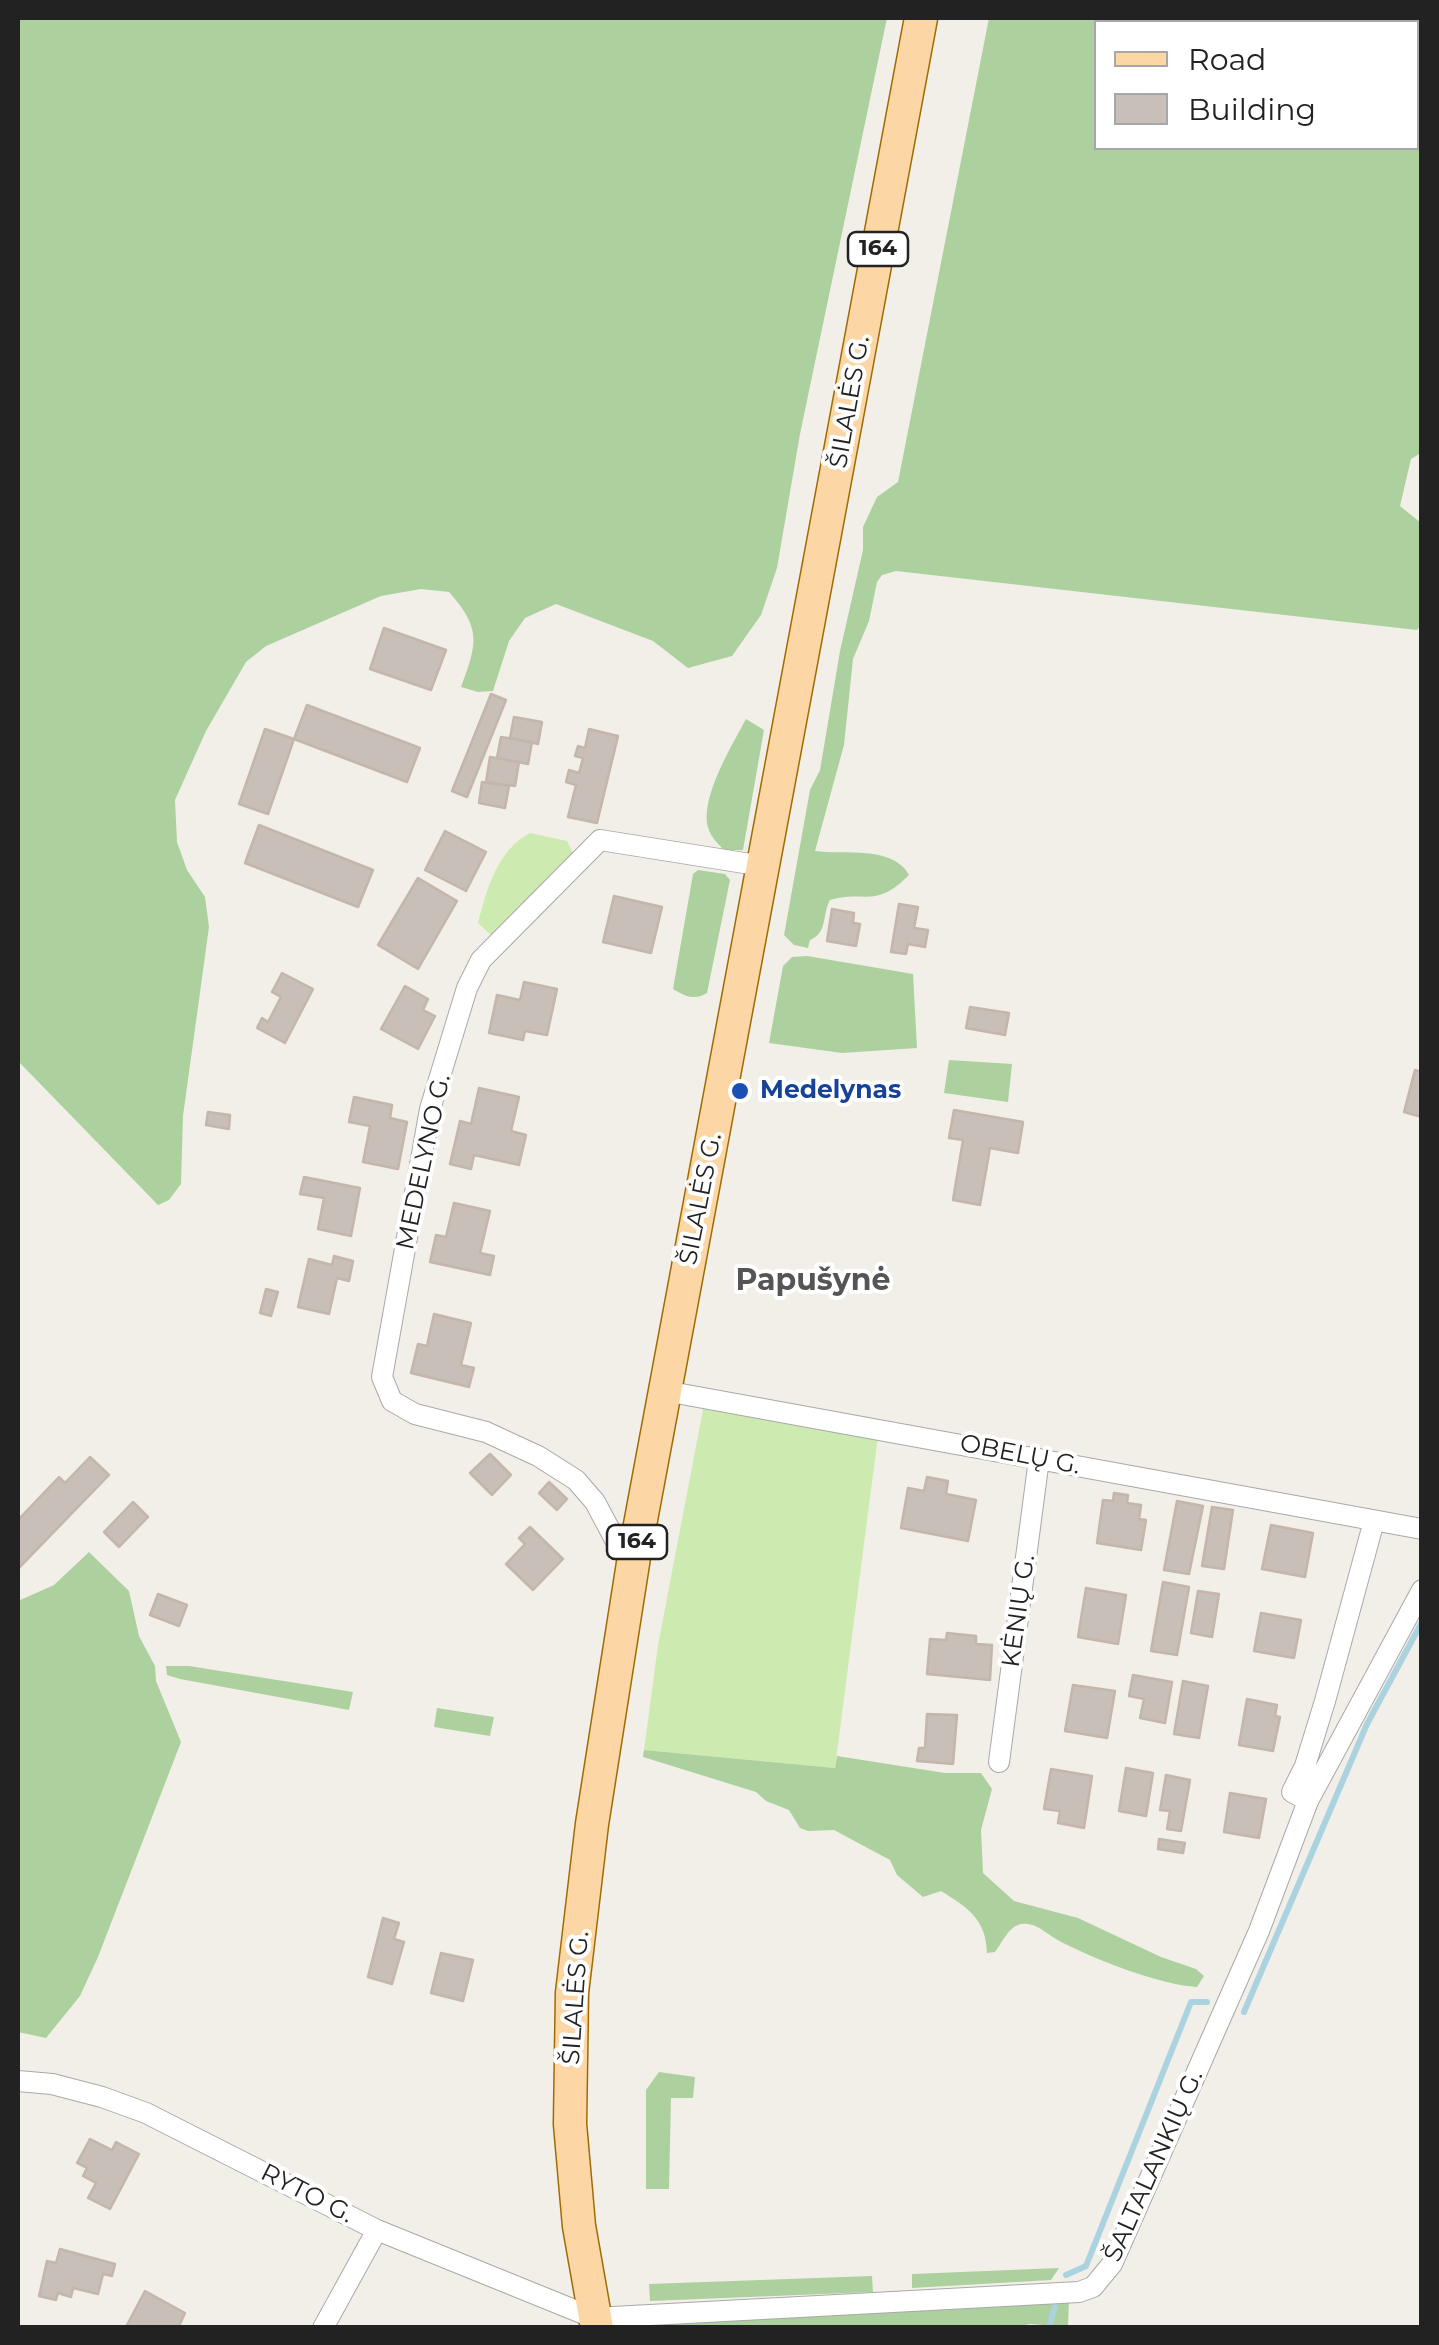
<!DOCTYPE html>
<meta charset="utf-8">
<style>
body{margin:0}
#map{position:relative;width:1439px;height:2345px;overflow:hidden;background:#f2efe9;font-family:Montserrat,sans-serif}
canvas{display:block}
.frame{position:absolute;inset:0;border:20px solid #222;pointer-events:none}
.legend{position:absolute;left:1094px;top:20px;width:325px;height:130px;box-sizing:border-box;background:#fff;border:2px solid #a7a7a7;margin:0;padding:12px 18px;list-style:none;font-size:30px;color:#222}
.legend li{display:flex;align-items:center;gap:20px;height:50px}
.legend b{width:50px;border:2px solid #a7a7a7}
</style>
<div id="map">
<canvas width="1439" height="2345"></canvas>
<div class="frame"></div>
<ul class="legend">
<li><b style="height:12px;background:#fcd6a4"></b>Road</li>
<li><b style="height:28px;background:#c7bfb8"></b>Building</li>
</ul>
</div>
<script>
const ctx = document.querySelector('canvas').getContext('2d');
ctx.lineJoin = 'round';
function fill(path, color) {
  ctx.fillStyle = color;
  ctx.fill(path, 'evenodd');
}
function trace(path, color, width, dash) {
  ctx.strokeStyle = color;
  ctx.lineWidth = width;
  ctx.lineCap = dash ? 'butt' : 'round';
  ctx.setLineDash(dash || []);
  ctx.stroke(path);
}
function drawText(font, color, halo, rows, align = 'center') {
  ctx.font = font + ' Montserrat,sans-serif';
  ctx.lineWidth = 8;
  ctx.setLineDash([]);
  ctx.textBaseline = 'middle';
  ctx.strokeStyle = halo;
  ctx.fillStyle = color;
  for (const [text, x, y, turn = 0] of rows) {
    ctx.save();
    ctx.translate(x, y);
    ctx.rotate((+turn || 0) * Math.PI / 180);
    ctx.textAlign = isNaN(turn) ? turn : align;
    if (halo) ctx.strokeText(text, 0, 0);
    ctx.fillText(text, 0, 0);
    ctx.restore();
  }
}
const grass = new Path2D(`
 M530,833L567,841L573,853L492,936L478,923C487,888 497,851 530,833Z
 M705,1399L879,1428L835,1768L644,1750L658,1645Z`);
const forest = new Path2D(`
 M18,18H887L800,434L777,568L761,615L732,656L688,668L653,641L556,604L525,618L509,641L493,691L478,692L461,687C477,644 482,629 449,592L421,589L381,596L266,646L246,662L206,731L175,800L177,842L187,870L205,897L209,927L183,1116L181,1184L169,1200L158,1205L18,1061Z
 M989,18H1294L1293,22H1096V148H1416L1417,132H1421V453L1411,459L1400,506L1421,523V625L1417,630L896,571L882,575L877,582L869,621L853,659L844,745L815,851C843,855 893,845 909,875C875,909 867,890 830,900C822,914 828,933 810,940L808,948L794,945L784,935L810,790L820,770L840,651L863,550V527L877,497L898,482Z
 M746,719L764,730L743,850H724C716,842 709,835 707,823C703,793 732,745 746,719Z
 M698,870L725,874L730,880L707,993C694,1001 685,996 673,989L693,874Z
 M807,956L913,974L917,1048L842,1053L769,1043L783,966L792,957Z
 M949,1060L1012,1064L1008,1102L944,1093Z
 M89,1552L129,1591L139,1636L155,1666L156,1681L181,1742L98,1957L80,1996L46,2038L18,2032V1601L54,1585Z
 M166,1666H189L353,1692L349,1710L180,1679L167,1675Z
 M437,1708L494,1717L490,1736L434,1727Z
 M644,1750L835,1768L837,1756L945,1773H981L992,1789L981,1830L983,1873L1014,1901L1078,1918L1161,1957L1196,1969L1204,1976L1197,1987C1160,1985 1090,1958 1056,1939C1044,1932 1036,1922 1021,1924C1008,1927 1003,1942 995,1952L987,1953C986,1919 968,1908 941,1891L923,1897L897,1875L890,1860L834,1830L808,1831L800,1828L789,1810L766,1801L756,1792L643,1757Z
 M659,2072L695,2077L693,2098H671L669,2189H646V2090Z
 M1059,2268L1051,2280L912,2288V2274Z
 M872,2276L873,2292L650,2301L649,2284Z
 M1069,2299L1068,2327L1030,2324L1011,2328H651V2325Z`);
const stream = new Path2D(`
 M1244,2012L1367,1724L1422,1622
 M1066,2275L1086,2266L1191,2002H1207
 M1049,2328L1055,2306`);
const building = new Path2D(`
 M384,628L446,650L431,690L370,669Z
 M491,694L506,700L467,797L452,791Z
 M307,705L420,748L407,782L294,739Z
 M514,717L542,722L538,744L510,738Z
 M265,729L294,739L268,814L239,804Z
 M589,729L618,736L597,823L568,817L576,785L566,782L569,770L579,773L583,758L575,756L578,746L585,748Z
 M501,737L532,742L528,764L497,758Z
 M490,757L519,762L515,786L486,782Z
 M482,782L509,786L505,808L479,803Z
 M259,825L373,870L358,907L245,863Z
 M445,831L486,852L466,891L425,870Z
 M418,878L457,901L418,969L378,945Z
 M614,896L662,907L651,953L603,942Z
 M899,904L918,907L914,928L928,930L925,947L908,944L906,954L891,952Z
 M832,909L854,913L853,923L860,924L856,946L827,941Z
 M282,973L313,989L285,1043L257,1028L262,1018L268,1022L281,997L272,992Z
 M524,982L557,989L547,1035L525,1031L523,1040L489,1033L497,995L520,1000Z
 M405,986L428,999L423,1010L435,1016L418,1049L381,1029Z
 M970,1007L1009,1013L1005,1035L966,1028Z
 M1415,1070L1422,1072V1117L1404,1112Z
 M479,1088L519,1097L511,1131L526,1135L519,1165L474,1155L471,1169L450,1164L460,1121L471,1124Z
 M354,1097L392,1105L390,1118L407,1122L398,1169L363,1162L370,1126L349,1122Z
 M954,1110L1023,1122L1018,1153L990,1148L980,1205L953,1200L963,1140L949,1138Z
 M208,1112L230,1115L229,1129L206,1125Z
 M304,1177L360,1188L351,1236L318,1229L324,1198L300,1194Z
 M454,1203L490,1211L480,1253L494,1256L490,1275L430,1262L436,1235L446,1237Z
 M334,1256L353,1261L349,1281L337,1278L329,1314L298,1307L309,1259L332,1265Z
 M266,1289L278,1292L271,1316L260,1313Z
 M434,1314L471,1323L461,1365L474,1368L469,1387L411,1373L418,1344L427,1346Z
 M490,1454L511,1475L492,1495L470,1473Z
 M90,1457L109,1475L18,1569V1520L59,1477L65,1483Z
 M927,1477L948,1481L946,1494L976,1500L968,1541L901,1528L908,1488L924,1491Z
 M549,1482L567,1499L557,1510L539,1493Z
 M1114,1493L1128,1495L1127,1503L1141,1505L1139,1519L1146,1520L1141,1550L1097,1543L1103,1500L1113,1501Z
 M1177,1501L1203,1506L1189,1574L1164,1570Z
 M133,1502L148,1517L119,1547L104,1532Z
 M1212,1507L1233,1510L1224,1569L1202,1566Z
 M1271,1525L1313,1533L1305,1577L1262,1569Z
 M530,1527L563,1559L533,1590L506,1564L525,1544L519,1538Z
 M1163,1582L1189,1587L1177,1655L1151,1651Z
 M1086,1588L1126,1595L1118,1644L1078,1637Z
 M1198,1591L1219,1594L1212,1637L1191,1633Z
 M158,1594L187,1605L179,1626L150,1615Z
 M1261,1613L1301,1620L1294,1658L1254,1651Z
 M947,1633L976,1636V1644L992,1645L990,1680L927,1674L930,1639L946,1640Z
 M1133,1675L1172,1682L1165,1723L1140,1718L1144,1699L1129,1696Z
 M1183,1681L1208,1686L1199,1738L1174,1734Z
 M1073,1685L1115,1691L1107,1738L1065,1731Z
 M1247,1699L1277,1705L1275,1716L1280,1717L1273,1751L1239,1745Z
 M927,1714L957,1715L953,1764L917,1761L919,1748H925Z
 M1126,1768L1153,1773L1146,1816L1119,1811Z
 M1051,1769L1092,1776L1084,1828L1058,1823L1060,1811L1044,1809Z
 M1166,1775L1190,1780L1181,1831L1167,1829L1170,1811L1160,1810Z
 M1230,1793L1266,1799L1259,1838L1224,1832Z
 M1159,1839L1185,1843L1183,1853L1158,1849Z
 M383,1918L399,1923L394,1939L404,1942L392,1984L368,1977Z
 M441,1953L473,1960L463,2001L431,1993Z
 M90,2139L112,2150L116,2142L139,2154L110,2209L88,2198L96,2183L83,2176L87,2168L77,2163Z
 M60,2249L115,2264L112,2276L103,2274L98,2294L73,2288L71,2297L58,2293L56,2300L39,2296L47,2261L56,2263Z
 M145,2291L185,2313L178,2328H132L127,2325Z`);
const street = new Path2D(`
 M665,1391L1422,1529
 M634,1557L620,1549L595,1502L576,1480L538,1456L486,1432L415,1414L392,1401L382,1377L430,1109L467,988L481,960L600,840L763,866
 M999,1762L1039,1459
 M1308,1801L1292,1792L1305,1766L1325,1701L1374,1521
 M18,2081L52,2084L102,2097L146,2113L377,2230L594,2318L1079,2292L1093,2287L1112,2264L1259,1931L1308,1801L1422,1590
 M323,2328L377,2230`);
const primary = new Path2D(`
 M597,2328L579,2226L570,2124L572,1993L592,1824L634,1557L921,18`);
const markers = [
 [740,1091,10,"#1a4fb4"]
];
const shields = [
 [878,249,60],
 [637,1542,60]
];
const shieldNames = [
 ["164",878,249],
 ["164",637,1542]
];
const streetNames = [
 ["ŠILALĖS G.",850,402,-80],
 ["MEDELYNO G.",424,1162,-78],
 ["ŠILALĖS G.",701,1199,-79],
 ["OBELŲ G.",1020,1455,11],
 ["KĖNIŲ G.",1019,1611,-82],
 ["ŠILALĖS G.",576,1998,-86],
 ["ŠALTALANKIŲ G.",1154,2166,-66],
 ["RYTO G.",307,2194,27]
];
const transitNames = [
 ["Medelynas",760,1091]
];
const quarterNames = [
 ["Papušynė",813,1281]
];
fill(grass, '#cdebb0');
fill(forest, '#add19e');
trace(stream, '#aad3df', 6);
fill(building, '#c7bfb8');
trace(building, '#c4b6ab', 2.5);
trace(street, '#a9a9a9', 22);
trace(primary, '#a06b00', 35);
trace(street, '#fff', 20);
trace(primary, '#fcd6a4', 32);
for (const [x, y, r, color] of markers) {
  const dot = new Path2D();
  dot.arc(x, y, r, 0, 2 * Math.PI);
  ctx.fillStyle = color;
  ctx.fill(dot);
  trace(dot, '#fff', 4);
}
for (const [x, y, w] of shields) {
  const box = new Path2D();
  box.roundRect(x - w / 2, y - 17, w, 34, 8);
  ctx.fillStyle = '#fff';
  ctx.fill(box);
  trace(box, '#222', 2.5);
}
drawText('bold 22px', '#222', null, shieldNames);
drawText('25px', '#222', '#fff', streetNames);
drawText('bold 25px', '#164399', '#fff', transitNames, 'left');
drawText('bold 30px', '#555', '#fff', quarterNames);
</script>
